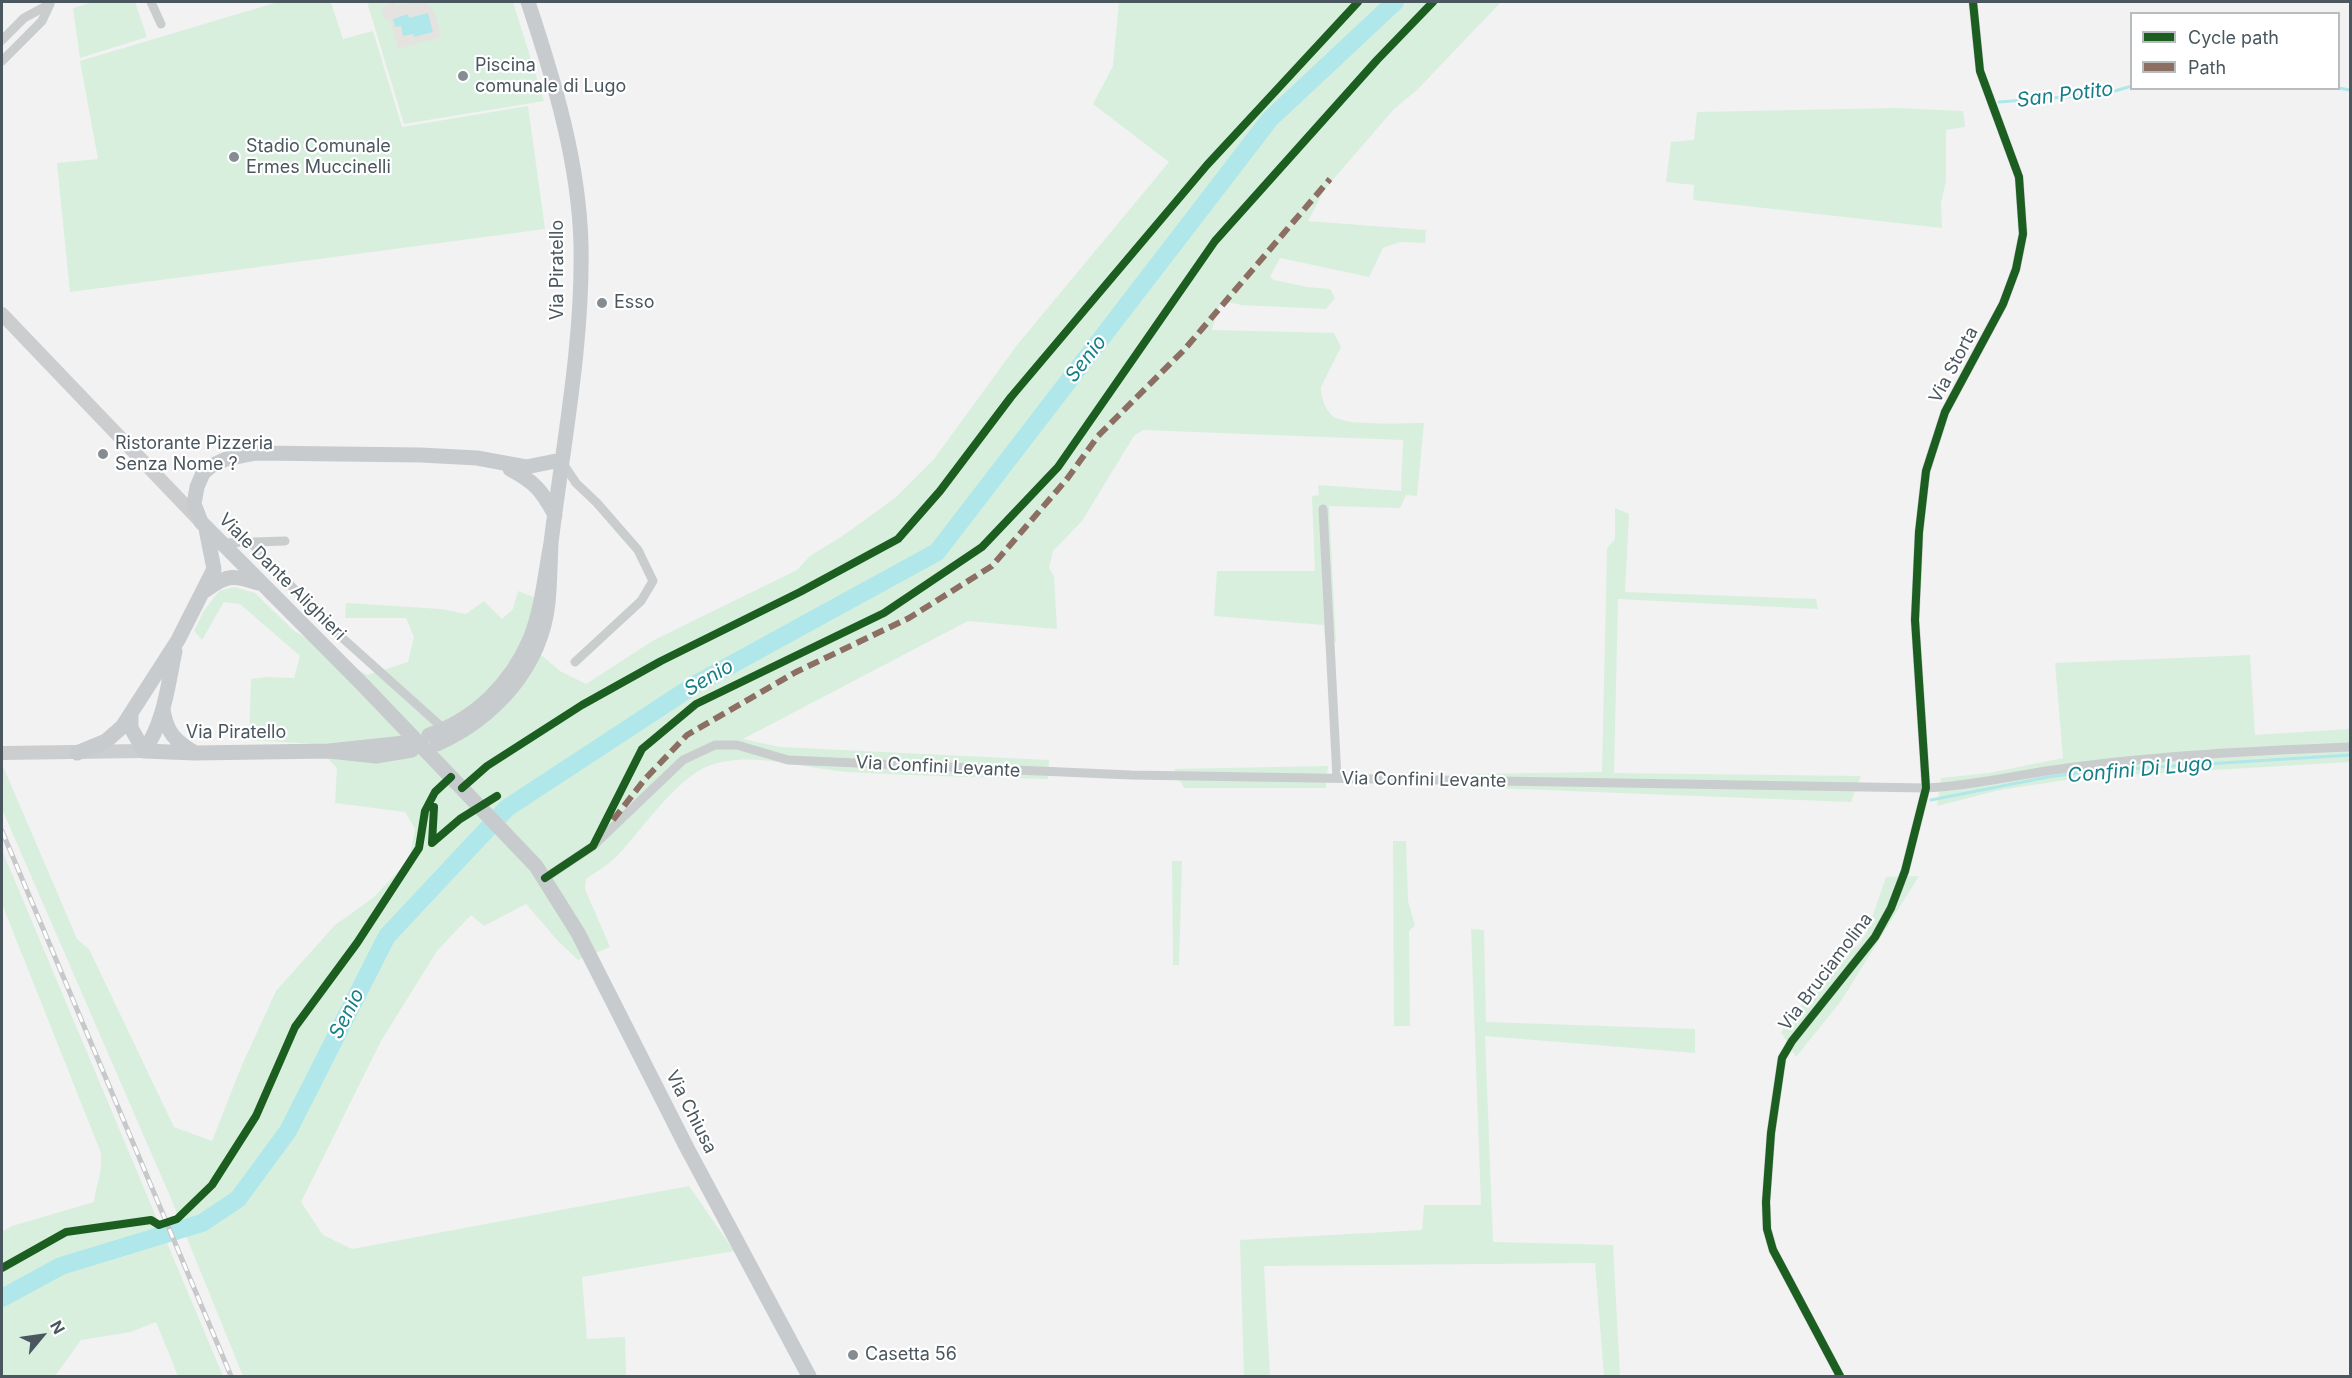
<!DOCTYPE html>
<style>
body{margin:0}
#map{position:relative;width:2352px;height:1378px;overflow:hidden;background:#f2f2f2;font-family:Inter,sans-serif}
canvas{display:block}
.frame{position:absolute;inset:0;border:3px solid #4a575e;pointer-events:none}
.legend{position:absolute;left:2130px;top:12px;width:210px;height:78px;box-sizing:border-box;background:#fff;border:2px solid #b7bcbf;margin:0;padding:8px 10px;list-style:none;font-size:18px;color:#4a575e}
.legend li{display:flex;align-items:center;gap:12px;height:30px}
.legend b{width:30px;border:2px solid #b7bcbf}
.north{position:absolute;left:12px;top:1306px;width:60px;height:60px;-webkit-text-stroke:4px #fff;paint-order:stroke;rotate:61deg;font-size:16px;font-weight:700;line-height:24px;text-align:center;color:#4a575e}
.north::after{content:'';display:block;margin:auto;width:21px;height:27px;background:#4a575e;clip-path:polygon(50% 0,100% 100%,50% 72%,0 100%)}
</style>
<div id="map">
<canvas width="2352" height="1378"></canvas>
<div class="frame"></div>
<ul class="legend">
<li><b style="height:8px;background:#1b5e20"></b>Cycle path</li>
<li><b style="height:8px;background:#8d6e63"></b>Path</li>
</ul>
<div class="north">N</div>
</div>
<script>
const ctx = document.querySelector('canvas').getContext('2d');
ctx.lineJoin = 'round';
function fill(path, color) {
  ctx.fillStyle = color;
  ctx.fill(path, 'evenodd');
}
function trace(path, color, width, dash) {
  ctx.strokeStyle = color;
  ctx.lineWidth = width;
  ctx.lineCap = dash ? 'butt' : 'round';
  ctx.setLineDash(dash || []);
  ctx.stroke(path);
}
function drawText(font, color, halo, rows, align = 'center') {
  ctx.font = font + ' Inter,sans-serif';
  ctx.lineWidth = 4.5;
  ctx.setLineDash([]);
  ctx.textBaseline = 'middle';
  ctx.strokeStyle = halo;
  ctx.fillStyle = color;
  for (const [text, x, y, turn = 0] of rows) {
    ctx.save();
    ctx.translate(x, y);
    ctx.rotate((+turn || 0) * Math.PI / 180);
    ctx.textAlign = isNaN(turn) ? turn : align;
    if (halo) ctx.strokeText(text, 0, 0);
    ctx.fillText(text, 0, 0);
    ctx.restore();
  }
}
const green = new Path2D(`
 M92,2H135L147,37L80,58L73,8Z
 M278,2H331L343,39L373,31L402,127L528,106L545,229L70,292L57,163L98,159L80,61Z
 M367,2H513L544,101L404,124Z
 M1119,2H1501L1417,90L1394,109L1325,189L1308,221L1426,230L1425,243L1400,242L1383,248L1369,277L1280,258L1270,277L1274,280L1307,287L1330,289L1335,298L1326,309L1242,305L1221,301L1212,330L1334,333L1341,347L1321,387C1321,398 1325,410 1334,417C1349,426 1404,423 1424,423L1417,496L1406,495L1400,508L1329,506L1336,642L1325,641L1324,625L1214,616L1217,571H1315L1312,496L1319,495L1318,485L1401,491L1403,440L1143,430L1134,436L1082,521L1053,551L1049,568L1054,576L1057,629L968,621L743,739L780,747L1049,760L1048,779C981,777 914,776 847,772C802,769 750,749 706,767C677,779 641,830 619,854C610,864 597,871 586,879L585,889L610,947L578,960L558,941L526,904L484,926L471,915L437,951L381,1041L301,1202L323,1235L352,1249L689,1186L734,1251L582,1277L587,1339L625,1337L626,1376H243L169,1194L2,809V764L77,939L89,949L174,1127L212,1141L242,1065L276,991L335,925L373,898L409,860L415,829L405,812L335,803L337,768L314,744L249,740L251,679L268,677L294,678L300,656L240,604L224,602L202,640L194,631L203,612L219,591L234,587L255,593L293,630L367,675L408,662L414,637L406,618H345L346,603L441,609L466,614L484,601L502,619L513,609L518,591L534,597L540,654L560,671L586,684L654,640L797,570L810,556L844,535L895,498L934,459L1017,345L1169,162L1093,104L1113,66Z
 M1896,108L1963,111L1965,127L1946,130V181L1941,203L1942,228L1693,200L1694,185L1666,182L1671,142L1694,140L1697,112Z
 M1615,508L1629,514L1625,592L1816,599L1818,609L1618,599L1614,773L1861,776L1851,802L1467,787L1469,774L1602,772L1607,548L1615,539Z
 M2250,655L2255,735L2350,729V762L2079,778L2000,790L1937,806L1941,778L1989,773L2063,758L2055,663Z
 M1328,766L1326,788H1184L1174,769Z
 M1393,841H1406L1408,901L1415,925L1409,931L1410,1026H1394Z
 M2,850L223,1376H178L156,1322L131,1332L81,1340L55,1376H2V1232L12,1226L94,1202C96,1183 103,1173 101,1153L2,904Z
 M1172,861H1182L1179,965H1173Z
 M1919,876L1841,1001L1796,1057L1781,1032L1843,949L1857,947L1867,932L1886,877Z
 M1471,929L1484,930L1486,1022L1695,1029V1053L1485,1036L1493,1242L1613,1245L1620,1376H1604L1595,1263L1264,1266L1270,1376H1244L1240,1240L1422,1230L1424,1205H1481Z`);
const sand = new Path2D(`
 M389,2H394L395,6L410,2H426L435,13L441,37L398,49L391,23L388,20H385L381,8L390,5Z`);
const water = new Path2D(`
 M428,13L433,32L414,37L413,34L403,36L401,26L395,27L393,19L408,14L409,18Z`);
const stream = new Path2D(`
 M2338,88L2350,90
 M1999,102L2104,94L2132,86
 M1931,800L2048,777L2094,771L2350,755`);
const river = new Path2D(`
 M2,1298L61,1266L202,1223L238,1199L288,1131L387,936L507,808L696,684L937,552L1270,119L1395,2`);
const street = new Path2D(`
 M151,2L161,24
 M2,40L24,18L50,4
 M2,61L42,21L50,4
 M562,462L576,483L597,503L638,550L653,581L641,601L575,662
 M1323,509L1337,778
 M250,542L329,626L444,729
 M221,543L285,541
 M545,878L593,846L683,760L715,745H737L788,760L1131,775L1926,788C1974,786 2019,774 2067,768C2161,755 2256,751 2350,747
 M1840,1376L1773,1250L1767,1229L1766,1202L1771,1133L1782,1058L1792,1041L1875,937L1891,908L1905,871L1926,788L1915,620L1919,532L1926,471L1945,412L2003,304L2016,269L2023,234L2019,177L1980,71L1973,2`);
const secondary = new Path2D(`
 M2,314L201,522
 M2,753L144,751`);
const primary = new Path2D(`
 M528,2C554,80 579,162 581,245C583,345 563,444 551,543
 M510,469C535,482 542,491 555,515
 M206,590C227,574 235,575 258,583
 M364,686L201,522L194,504L197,487L203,473L211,466L226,459L256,453L421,455L477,458L526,467L561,460
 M163,710C167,733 175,741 195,753
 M131,714V728L144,751
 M429,735C475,719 511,684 530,639C542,610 545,574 551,543C550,563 550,583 548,603C541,668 494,718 437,744
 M404,743L329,751L376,756L412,750
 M144,751L195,753L329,751
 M144,751C164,723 168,685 175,651
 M77,753L106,741L122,727L178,640L214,569L206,529
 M451,777L536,866L578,933L687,1148L809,1376`);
const rail = new Path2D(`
 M2,831L231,1376`);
const primaryBridge = new Path2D(`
 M364,686L451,777`);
const quiet = new Path2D(`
 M613,820L645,779L687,735L796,672L909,618L992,566L1067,479L1098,436L1184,350L1330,179`);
const cycleway = new Path2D(`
 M462,788L487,766L582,705L661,661L800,592L898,539L940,491L1011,397L1207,165L1358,2
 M434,807L432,843L460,819L497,796
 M545,878L593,846L642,749L696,704L884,613L982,547L1058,467L1215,241L1377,60L1433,2
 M2,1268L66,1232L151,1220L159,1225L177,1219L212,1185L256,1116L295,1027L357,943L419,848L425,811L435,792L451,777
 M1840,1376L1773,1250L1767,1229L1766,1202L1771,1133L1782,1058L1792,1041L1875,937L1891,908L1905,871L1926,788L1915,620L1919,532L1926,471L1945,412L2003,304L2016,269L2023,234L2019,177L1980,71L1973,2`);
const markers = [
 [463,76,6,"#858d92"],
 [234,157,6,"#858d92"],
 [602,303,6,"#858d92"],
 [103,454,6,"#858d92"],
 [853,1355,6,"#858d92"]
];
const poiNames = [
 ["Piscina",475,66],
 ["comunale di Lugo",475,87],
 ["Stadio Comunale",246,147],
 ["Ermes Muccinelli",246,168],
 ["Esso",614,303],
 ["Ristorante Pizzeria",115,444],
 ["Senza Nome ?",115,465],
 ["Casetta 56",865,1355]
];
const streetNames = [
 ["Via Piratello",558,270,-90],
 ["Via Storta",1954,365,-62],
 ["Viale Dante Alighieri",282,577,45],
 ["Via Piratello",236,733],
 ["Via Confini Levante",938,767,3],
 ["Via Confini Levante",1424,780,1],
 ["Via Bruciamolina",1826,972,-53],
 ["Via Chiusa",691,1112,63]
];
const waterNames = [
 ["San Potito",2065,95,-7],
 ["Senio",1086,359,-52],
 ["Senio",709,678,-30],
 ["Confini Di Lugo",2140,770,-5],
 ["Senio",347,1014,-63]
];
fill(green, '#d8efde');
fill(sand, '#e5e3df');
fill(water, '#b0e7ea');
trace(stream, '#b0e7ea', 3);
trace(river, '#b0e7ea', 18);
trace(street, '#cacdce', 9);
trace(secondary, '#cbcdcf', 14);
trace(primary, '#c8cbcd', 15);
trace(rail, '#c6c8c9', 5);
trace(rail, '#fff', 3, [9]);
trace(primaryBridge, '#c8cbcd', 15);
trace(quiet, '#8d6e63', 6, [12, 6]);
trace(cycleway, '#1b5e20', 8);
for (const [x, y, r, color] of markers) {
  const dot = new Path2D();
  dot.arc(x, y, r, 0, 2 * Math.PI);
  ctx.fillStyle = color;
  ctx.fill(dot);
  trace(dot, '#fff', 2);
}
drawText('18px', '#4a575e', '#fff', poiNames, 'left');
drawText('18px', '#4a575e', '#fff', streetNames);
drawText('italic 20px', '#157f87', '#fff', waterNames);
</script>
